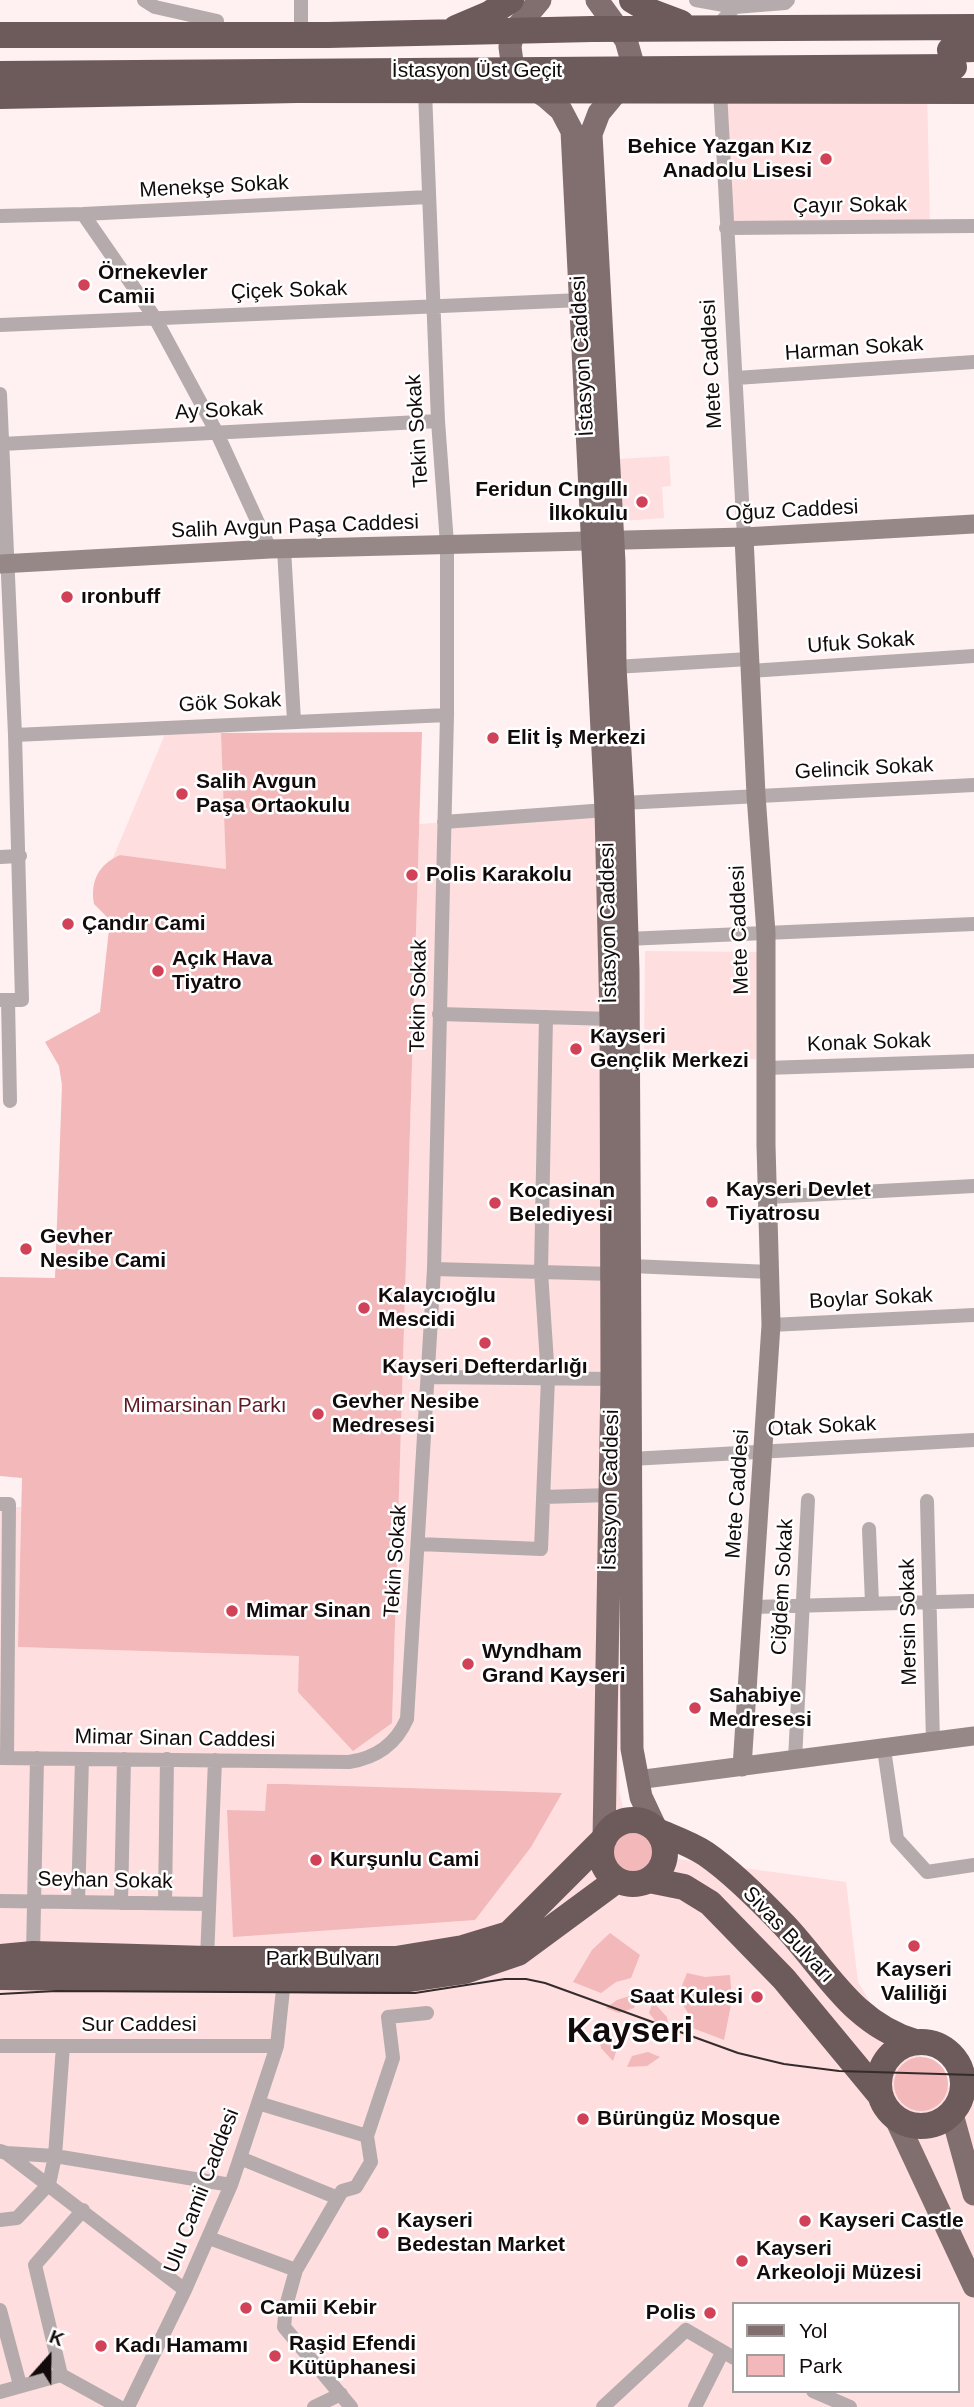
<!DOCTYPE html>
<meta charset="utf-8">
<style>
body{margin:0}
#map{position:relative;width:974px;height:2407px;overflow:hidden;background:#fff0f1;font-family:Helvetica,sans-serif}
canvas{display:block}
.legend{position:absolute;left:732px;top:2302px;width:228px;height:91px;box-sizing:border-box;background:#fff;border:2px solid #a19d9d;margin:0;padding:9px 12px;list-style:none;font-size:21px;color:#130b0b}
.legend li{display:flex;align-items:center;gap:14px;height:35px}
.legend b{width:35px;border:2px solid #a19d9d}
.north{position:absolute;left:14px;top:2323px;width:70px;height:70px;-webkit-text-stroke:5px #fff;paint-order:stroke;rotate:21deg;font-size:19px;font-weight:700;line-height:28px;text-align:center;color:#130b0b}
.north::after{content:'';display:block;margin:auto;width:24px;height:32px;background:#130b0b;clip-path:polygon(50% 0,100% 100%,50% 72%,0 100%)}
</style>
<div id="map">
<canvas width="974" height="2407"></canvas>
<ul class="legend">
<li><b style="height:9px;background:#816f6f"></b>Yol</li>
<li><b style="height:19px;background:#f2b8ba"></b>Park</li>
</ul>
<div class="north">K</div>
</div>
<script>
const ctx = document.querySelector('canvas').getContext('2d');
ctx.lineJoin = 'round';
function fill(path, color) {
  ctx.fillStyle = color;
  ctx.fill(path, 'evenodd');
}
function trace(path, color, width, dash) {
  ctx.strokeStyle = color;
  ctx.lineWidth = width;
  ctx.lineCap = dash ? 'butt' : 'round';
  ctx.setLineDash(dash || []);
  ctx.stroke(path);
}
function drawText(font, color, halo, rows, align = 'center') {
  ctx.font = font + ' Helvetica,sans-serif';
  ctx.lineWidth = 5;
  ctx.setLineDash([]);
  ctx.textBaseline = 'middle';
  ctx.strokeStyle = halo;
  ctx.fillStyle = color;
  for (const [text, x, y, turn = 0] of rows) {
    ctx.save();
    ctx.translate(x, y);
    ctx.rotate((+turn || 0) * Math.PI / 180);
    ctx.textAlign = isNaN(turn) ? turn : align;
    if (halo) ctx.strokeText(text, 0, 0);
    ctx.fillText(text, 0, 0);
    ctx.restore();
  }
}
const built = new Path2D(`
 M720,91H927L930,226L726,228Z
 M669,456L671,486L662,487L664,518L621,521L617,459Z
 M221,724L226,869L121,855L113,858L168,727Z
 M613,812L620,1591L619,1791L634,1853L846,1882L858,1982L873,2007L884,2016L922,2034L921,2086L974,2089V2407H0V1507H21L19,1647L299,1656L392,1723L419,824ZM734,2304H958V2391H734Z
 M645,951L757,952L756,1059L644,1058Z`);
const green = new Path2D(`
 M422,732L392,1723L353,1751L298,1692L299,1656L18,1647L22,1478L0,1476V1277L55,1278L62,1085L59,1066L45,1042L100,1012L110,920L94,904C90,881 99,864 120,855L226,869L221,733Z
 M267,1784H283L562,1793L531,1847L475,1920L233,1937L227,1810L265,1811Z
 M612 1852a21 21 0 1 1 42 0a21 21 0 1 1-42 0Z
 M610,1933L640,1955L631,1978L616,1982L601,1993L573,1982L592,1950Z
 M687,1973L705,1977L730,1975L732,2000L724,2040L690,2027L689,2015L678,1996Z
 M630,1996H638L634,2008L619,2013L606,2008L617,2000Z
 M653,2002L667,2017L670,2034L658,2029L654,2019L649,2013Z
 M598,2032L610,2037L617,2049L613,2061L601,2048Z
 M648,2052L660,2057L647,2066L627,2067L632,2056Z
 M894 2084a27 27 0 1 1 54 0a27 27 0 1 1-54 0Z`);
const street = new Path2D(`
 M144,0L155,7L217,21
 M696,0L735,7
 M716,27L735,7L785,3L788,0
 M301,35V0
 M720,91L744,537
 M83,214L155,318L217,433L270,549
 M0,216L83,214L429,197
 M726,228L974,226
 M0,325L581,300
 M736,378L974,362
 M0,394L15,735L22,1000H0
 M2,444L438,421
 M284,549L294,721
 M615,667L749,659
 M750,671L974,656
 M15,735L447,715
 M623,803L974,785
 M444,822L606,810
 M0,857L20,856
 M626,939L974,924
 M8,1000L10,1101
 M439,1014L611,1019
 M766,1068L974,1061
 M768,1197L974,1186
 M631,1266L770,1272
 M434,1269L613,1274
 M771,1325L974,1315
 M429,1377L612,1379
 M631,1459L974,1440
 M543,1497L611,1495
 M927,1501L933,1742
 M0,1504H9L7,1758
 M869,1529L872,1603
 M418,1544L541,1549L548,1378L541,1272L546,1017
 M753,1607L974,1601
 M884,1749L897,1839L927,1872L974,1865
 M0,1758L349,1762C376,1758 396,1744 407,1719L434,1269L447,715V544L438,421L425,91
 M795,1760L808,1500
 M0,1901L209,1904
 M78,1902L82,1759
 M121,1903L124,1759
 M165,1903L167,1759
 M33,1954L37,1758
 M207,1959L215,1760
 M0,2046H277
 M258,2103L367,2136
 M0,2151L6,2153L185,2290
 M6,2153L55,2156L231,2185
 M240,2158L338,2198
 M0,2220L17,2218L49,2184L55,2156L63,2046
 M209,2238L296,2270L342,2191L356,2187L371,2162L367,2136L393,2058L388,2017L427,2013
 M296,2270L286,2306L284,2327L351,2407
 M0,2310L20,2385
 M61,2375L35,2265L83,2210
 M813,2391L850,2407
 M0,2392L61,2375L119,2407
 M128,2407L185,2290L231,2185L277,2046L284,1980
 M314,2407L341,2394
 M603,2407L686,2330L734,2358
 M695,2407L722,2353`);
const secondary = new Path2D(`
 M0,564L270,549L744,537L974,524
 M742,1767L771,1325L766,1145V933L756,795L744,537
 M637,1780L974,1736`);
const primary = new Path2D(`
 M540,0L513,32L510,47L512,62L524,82L546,97L561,110L572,131L606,810L611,1019L612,1379L604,1839
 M597,0L626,40L632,61L628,78L599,113L591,134L614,562L615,667L623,803L628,971L632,1749L641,1797L657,1831
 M952,2114L974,2194
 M895,2117L974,2286`);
const highway = new Path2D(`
 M632,0L652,12L681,23
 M456,28L489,14L511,0
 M0,35H328L592,29L974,27
 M950,50L974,49
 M0,96L297,90L974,91
 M601 1852a32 32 0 1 1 64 0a32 32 0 1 1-64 0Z
 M657,1831C673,1838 691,1844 706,1854C732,1872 763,1903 785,1926C827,1971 852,2023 915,2042
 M649,1880L684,1887L710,1903L784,1979L880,2095
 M0,1957L33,1954L207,1959H396L463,1948L509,1934L604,1839
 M0,1977L396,1981L465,1971L518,1953L617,1880
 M879 2084a42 42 0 1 1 84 0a42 42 0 1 1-84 0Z`);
const tram = new Path2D(`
 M0,1994L56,1991L415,1993L505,1979H526L545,1983L738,2053L784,2064L839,2071L974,2075`);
const highwayBridge = new Path2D(`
 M0,74L954,67`);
const markers = [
 [826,159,7,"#d14157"],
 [84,285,7,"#d14157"],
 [642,502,7,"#d14157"],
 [67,597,7,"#d14157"],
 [493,738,7,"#d14157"],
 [182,794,7,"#d14157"],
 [412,875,7,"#d14157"],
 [68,924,7,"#d14157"],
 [158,971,7,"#d14157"],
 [576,1049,7,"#d14157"],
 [712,1202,7,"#d14157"],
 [495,1203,7,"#d14157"],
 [26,1249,7,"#d14157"],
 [364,1308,7,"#d14157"],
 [485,1343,7,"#d14157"],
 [318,1414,7,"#d14157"],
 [232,1611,7,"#d14157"],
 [468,1664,7,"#d14157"],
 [695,1708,7,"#d14157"],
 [316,1860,7,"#d14157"],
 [914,1946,7,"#d14157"],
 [757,1997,7,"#d14157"],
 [583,2119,7,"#d14157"],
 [805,2221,7,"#d14157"],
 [383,2233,7,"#d14157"],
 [742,2261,7,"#d14157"],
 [246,2308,7,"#d14157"],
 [710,2313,7,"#d14157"],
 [101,2346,7,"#d14157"],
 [275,2356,7,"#d14157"]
];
const streetNames = [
 ["İstasyon Üst Geçit",477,71],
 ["Menekşe Sokak",214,187,-3],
 ["Çayır Sokak",850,206,-1],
 ["Çiçek Sokak",289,291,-2],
 ["Harman Sokak",854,349,-4],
 ["İstasyon Caddesi",583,356,-93],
 ["Mete Caddesi",712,364,-93],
 ["Ay Sokak",219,411,-3],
 ["Tekin Sokak",418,431,-94],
 ["Oğuz Caddesi",792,511,-3],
 ["Salih Avgun Paşa Caddesi",295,527,-2],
 ["Ufuk Sokak",861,643,-4],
 ["Gök Sokak",230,703,-3],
 ["Gelincik Sokak",864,769,-3],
 ["İstasyon Caddesi",609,923,-91],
 ["Mete Caddesi",740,930,-92],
 ["Tekin Sokak",419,996,-89],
 ["Konak Sokak",869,1043,-2],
 ["Boylar Sokak",871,1299,-3],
 ["Otak Sokak",822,1427,-3],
 ["İstasyon Caddesi",611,1490,-89],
 ["Mete Caddesi",738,1494,-86],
 ["Tekin Sokak",396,1561,-86],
 ["Ciğdem Sokak",783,1587,-87],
 ["Mersin Sokak",909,1622,-91],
 ["Mimar Sinan Caddesi",175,1739,1],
 ["Seyhan Sokak",105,1881,1],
 ["Sivas Bulvarı",788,1935,47],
 ["Park Bulvarı",323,1959],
 ["Sur Caddesi",139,2025],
 ["Ulu Camii Caddesi",202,2191,-69]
];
const poiNames = [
 ["Behice Yazgan Kız",812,147,"right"],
 ["Anadolu Lisesi",812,171,"right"],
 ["Örnekevler",98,273],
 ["Camii",98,297],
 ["Feridun Cıngıllı",628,490,"right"],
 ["İlkokulu",628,514,"right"],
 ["ıronbuff",81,597],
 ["Elit İş Merkezi",507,738],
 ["Salih Avgun",196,782],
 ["Paşa Ortaokulu",196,806],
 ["Polis Karakolu",426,875],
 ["Çandır Cami",82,924],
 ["Açık Hava",172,959],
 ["Tiyatro",172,983],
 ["Kayseri",590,1037],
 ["Gençlik Merkezi",590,1061],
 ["Kayseri Devlet",726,1190],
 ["Tiyatrosu",726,1214],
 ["Kocasinan",509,1191],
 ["Belediyesi",509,1215],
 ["Gevher",40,1237],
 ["Nesibe Cami",40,1261],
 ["Kalaycıoğlu",378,1296],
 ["Mescidi",378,1320],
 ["Kayseri Defterdarlığı",485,1367,"center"],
 ["Gevher Nesibe",332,1402],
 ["Medresesi",332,1426],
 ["Mimar Sinan",246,1611],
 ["Wyndham",482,1652],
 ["Grand Kayseri",482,1676],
 ["Sahabiye",709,1696],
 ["Medresesi",709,1720],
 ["Kurşunlu Cami",330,1860],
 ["Kayseri",914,1970,"center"],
 ["Valiliği",914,1994,"center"],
 ["Saat Kulesi",743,1997,"right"],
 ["Bürüngüz Mosque",597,2119],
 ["Kayseri",397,2221],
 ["Bedestan Market",397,2245],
 ["Kayseri Castle",819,2221],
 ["Kayseri",756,2249],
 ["Arkeoloji Müzesi",756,2273],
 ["Camii Kebir",260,2308],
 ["Polis",696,2313,"right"],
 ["Raşid Efendi",289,2344],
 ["Kütüphanesi",289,2368],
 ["Kadı Hamamı",115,2346]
];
const parkNames = [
 ["Mimarsinan Parkı",205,1406]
];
const townNames = [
 ["Kayseri",630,2032]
];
fill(built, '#fededf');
fill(green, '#f2b8ba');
trace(street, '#b5abac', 14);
trace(secondary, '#978888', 19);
trace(primary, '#816f6f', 23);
trace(highway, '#6d5a5a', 26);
trace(tram, '#342b2b', 2);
trace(highwayBridge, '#6d5a5a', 26);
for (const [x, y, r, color] of markers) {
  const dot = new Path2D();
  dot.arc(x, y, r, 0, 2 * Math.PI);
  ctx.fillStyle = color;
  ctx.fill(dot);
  trace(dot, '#fff', 2.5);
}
drawText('21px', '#130b0b', '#fff', streetNames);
drawText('bold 21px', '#130b0b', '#fff', poiNames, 'left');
drawText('21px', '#601924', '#fff', parkNames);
drawText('bold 35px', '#130b0b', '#fff', townNames);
</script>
